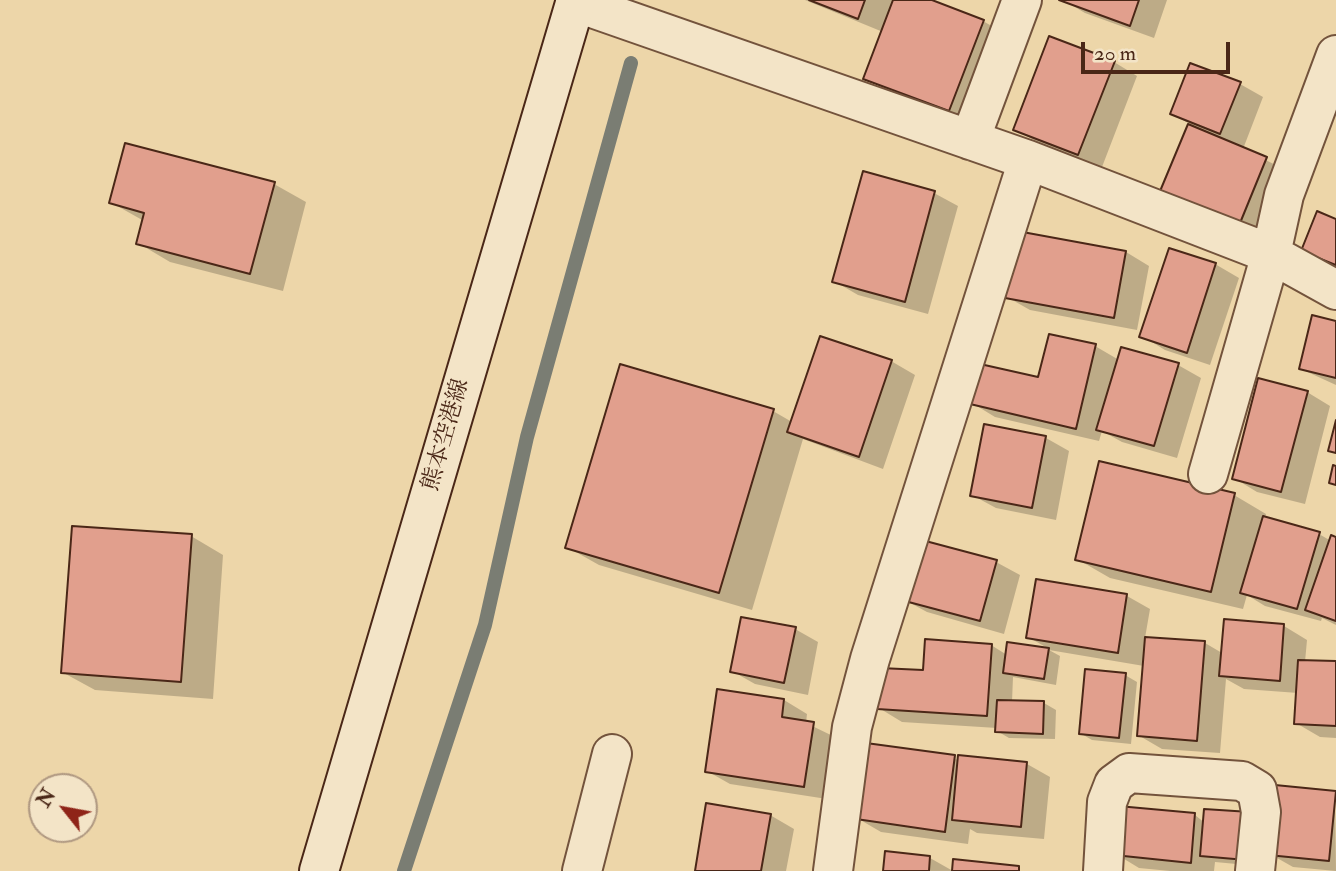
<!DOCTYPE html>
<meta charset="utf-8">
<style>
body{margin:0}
#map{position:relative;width:1336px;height:871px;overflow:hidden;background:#edd6a9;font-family:"IM FELL Double Pica",serif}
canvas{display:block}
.north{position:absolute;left:28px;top:773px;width:70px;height:70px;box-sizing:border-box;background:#f3e4c7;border:2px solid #af9881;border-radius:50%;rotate:301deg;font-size:19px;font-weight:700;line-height:28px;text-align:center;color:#4a2717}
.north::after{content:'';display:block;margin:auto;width:24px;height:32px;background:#8f2418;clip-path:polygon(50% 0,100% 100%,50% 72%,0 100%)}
.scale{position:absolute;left:1081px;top:42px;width:149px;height:32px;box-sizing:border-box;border:4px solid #4a2717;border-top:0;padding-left:9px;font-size:21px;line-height:24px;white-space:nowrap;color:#4a2717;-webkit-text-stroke:5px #f3e4c7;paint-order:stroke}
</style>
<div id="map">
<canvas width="1336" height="871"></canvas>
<div class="north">N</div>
<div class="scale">20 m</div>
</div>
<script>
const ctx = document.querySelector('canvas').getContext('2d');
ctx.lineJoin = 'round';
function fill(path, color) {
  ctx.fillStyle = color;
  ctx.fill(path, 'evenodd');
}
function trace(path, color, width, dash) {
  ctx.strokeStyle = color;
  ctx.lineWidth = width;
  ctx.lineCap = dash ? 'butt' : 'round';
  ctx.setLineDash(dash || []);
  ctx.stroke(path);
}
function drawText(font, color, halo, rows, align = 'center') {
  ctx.font = font + ' "IM FELL Double Pica","Noto Serif JP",serif';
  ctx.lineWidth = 6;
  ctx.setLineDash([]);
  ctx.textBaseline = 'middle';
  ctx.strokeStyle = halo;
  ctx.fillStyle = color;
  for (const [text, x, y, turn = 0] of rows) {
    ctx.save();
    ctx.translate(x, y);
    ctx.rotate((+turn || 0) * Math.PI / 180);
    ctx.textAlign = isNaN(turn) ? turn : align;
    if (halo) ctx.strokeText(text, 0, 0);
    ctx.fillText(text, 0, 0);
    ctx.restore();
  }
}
const shadow = new Path2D(`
 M805,0H927L983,21L1007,35L973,123L889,92L865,78L883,32Z
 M1063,0H1167L1154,38L1085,13Z
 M1114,62L1137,76L1102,167L1039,143L1016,130Z
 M1240,84L1263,97L1243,149L1290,172L1262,240L1161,195L1190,124L1172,114Z
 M274,184L306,202L283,291L170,262L138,243L144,221L112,203Z
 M934,193L958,206L928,314L858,295L834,281Z
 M1336,221V267L1303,250Z
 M1126,252L1149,266L1137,330L1030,310L1007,297Z
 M1215,264L1239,278L1210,365L1165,350L1142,336Z
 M1336,323V385L1301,369Z
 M1095,346L1119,360L1178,365L1201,378L1177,458L1122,442L1102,431L1099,441L995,417L972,403L1039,379Z
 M891,361L915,375L883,469L803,439L752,610L599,565L567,547L773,411L792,422Z
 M1307,392L1330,406L1305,504L1257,492L1234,478Z
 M985,426L1046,438L1069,451L1056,520L996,508L972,495Z
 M1234,495L1266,514L1265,518L1319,534L1331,541L1336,539V625L1322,618L1321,621L1265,606L1247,595L1243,609L1110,578L1077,559Z
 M191,536L223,555L213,699L95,690L62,672Z
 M996,562L1020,575L1004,634L927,612L903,599Z
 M1127,596L1150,609L1145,638L1205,643L1222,653L1284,626L1307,640L1305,662L1336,663V738L1320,737L1296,723L1298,693L1244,689L1226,679L1220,753L1162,749L1138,735L1144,666L1049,650L1060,656L1056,685L1013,677L1012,702L1044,703L1056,710L1055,739L1009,738L997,731V728L902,722L879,708L925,672L991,645L1007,655L1009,644L1051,650L1028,637Z
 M795,629L818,642L808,695L755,684L732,671Z
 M1125,675L1137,682L1131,744L1092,740L1080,733Z
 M784,700L807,714L806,723L837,738L827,799L730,784L707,771Z
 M867,745L960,760L1027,764L1050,777L1044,839L977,833L970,829L968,844L881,832L857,818Z
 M1335,793L1336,871L1293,867L1270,854Z
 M770,815L794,829L786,871H697Z
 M1195,815L1258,866L1215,862L1214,871H1170L1139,868L1116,854Z
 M930,858L953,871H885Z`);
const stream = new Path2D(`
 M404,871L485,625L527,437L631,63`);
const building = new Path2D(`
 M809,0H865L858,19Z
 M893,0H932L984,20L949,111L863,79Z
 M1059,0H1139L1130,26Z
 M1049,36L1115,61L1078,155L1013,130Z
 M1190,63L1241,82L1220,134L1170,114Z
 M1188,124L1267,157L1238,228L1158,196Z
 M125,143L275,182L250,274L136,244L144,213L109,203Z
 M863,171L935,191L905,302L832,282Z
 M1317,211L1336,219V265L1301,251Z
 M1017,231L1126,251L1114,318L1005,298Z
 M1169,248L1216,263L1187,353L1139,337Z
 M1312,315L1336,321V378L1299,369Z
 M1049,334L1096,344L1076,429L970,404L980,364L1038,377Z
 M820,336L892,360L859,457L787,432Z
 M1121,347L1179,363L1154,446L1096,430Z
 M620,364L774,409L719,593L565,548Z
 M1258,378L1308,391L1281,492L1232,479Z
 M1336,420V453L1328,451Z
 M984,424L1046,436L1032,508L970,496Z
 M1099,461L1235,493L1211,592L1075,560Z
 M1333,465L1336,466V485L1329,483Z
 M1263,516L1320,532L1297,609L1240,593Z
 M72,526L192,534L181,682L61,673Z
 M1331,535L1336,537V621L1305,610Z
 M918,539L997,560L980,621L901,600Z
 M1036,579L1127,594L1118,653L1026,638Z
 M741,617L796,627L784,683L730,672Z
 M1224,619L1284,624L1280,681L1219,676Z
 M1145,637L1205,641L1197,741L1137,736Z
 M925,639L992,644L987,716L877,709L880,668L923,670Z
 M1007,642L1049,648L1044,679L1003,673Z
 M1298,660L1336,661V726L1294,724Z
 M1085,669L1126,673L1119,738L1079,734Z
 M717,689L784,699L782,717L814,722L804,787L705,772Z
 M997,700L1044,701L1043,734L995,732Z
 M866,743L955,755L945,832L856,819Z
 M958,755L1027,762L1021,827L952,820Z
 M1275,785L1336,791L1329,861L1268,855Z
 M706,803L771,814L761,871H695Z
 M1118,806L1195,813L1191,863L1114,855Z
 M1204,809L1250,812L1246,860L1200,856Z
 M885,851L930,856L929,871H883Z
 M953,859L1019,866V871H952Z`);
const street = new Path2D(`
 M575,2L1028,160L1271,254L1208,474
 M1336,55L1284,195L1271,254L1336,290
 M970,140L1022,0
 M582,871L612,754
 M833,871L852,727L870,659L1028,160
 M1103,871L1107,802L1114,784L1129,773L1242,781L1257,790L1261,812L1255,871`);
const secondary = new Path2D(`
 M319,871L576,0`);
const streetNames = [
 ["熊本空港線",447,435,-74]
];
fill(shadow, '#0003');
trace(stream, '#7a7d73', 14);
fill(building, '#e19f8d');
trace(building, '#4a2717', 2);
trace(street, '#73533c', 42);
trace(secondary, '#4a2717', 42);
trace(street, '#f3e4c7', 38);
trace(secondary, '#f3e4c7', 38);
drawText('23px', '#4a2717', '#f3e4c7', streetNames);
</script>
